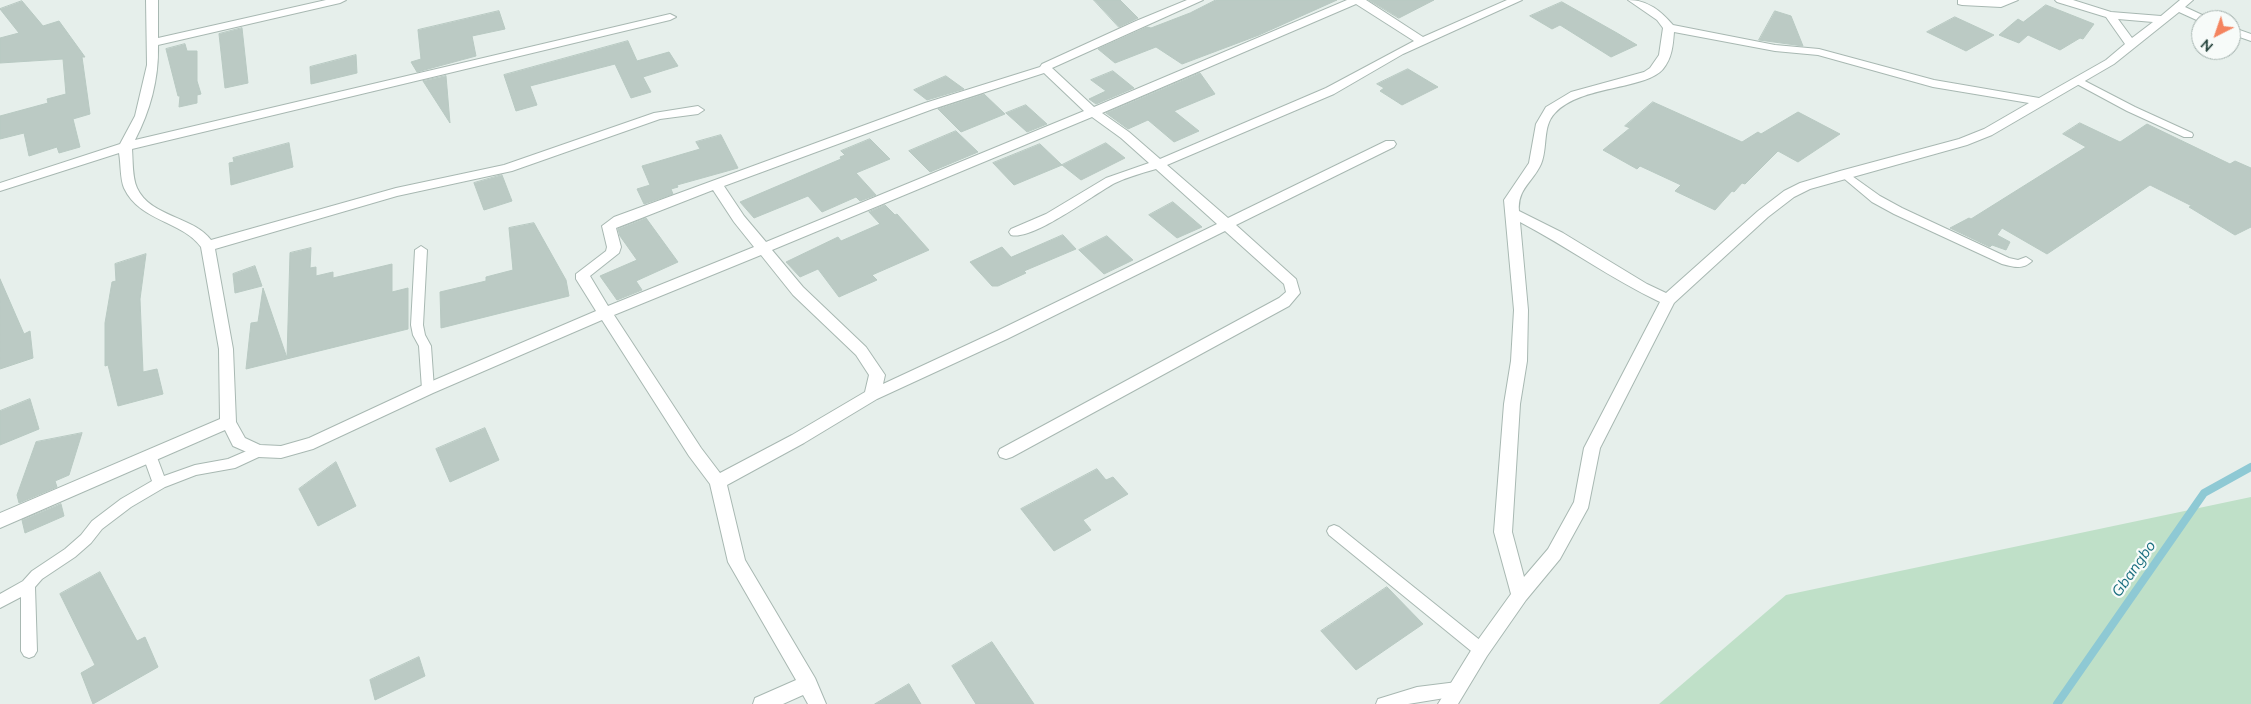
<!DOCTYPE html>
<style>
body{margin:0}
#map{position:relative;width:2251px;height:704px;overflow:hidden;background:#e6efeb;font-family:Mulish,sans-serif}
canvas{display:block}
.north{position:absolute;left:2191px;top:10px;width:50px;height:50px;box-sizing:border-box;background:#f7fbf9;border:1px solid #a3b1ad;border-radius:50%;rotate:221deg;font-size:14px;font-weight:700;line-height:20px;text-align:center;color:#24423a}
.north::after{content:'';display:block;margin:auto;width:18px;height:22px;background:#f4845f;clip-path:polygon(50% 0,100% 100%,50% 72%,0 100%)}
</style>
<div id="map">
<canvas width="2251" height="704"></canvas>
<div class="north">N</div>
</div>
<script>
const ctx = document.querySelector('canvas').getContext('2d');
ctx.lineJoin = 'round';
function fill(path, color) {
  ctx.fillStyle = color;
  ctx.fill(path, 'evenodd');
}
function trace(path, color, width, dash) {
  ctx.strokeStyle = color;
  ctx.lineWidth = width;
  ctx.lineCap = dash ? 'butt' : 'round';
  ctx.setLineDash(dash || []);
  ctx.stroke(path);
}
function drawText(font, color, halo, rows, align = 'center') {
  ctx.font = font + ' Mulish,sans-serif';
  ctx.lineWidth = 4.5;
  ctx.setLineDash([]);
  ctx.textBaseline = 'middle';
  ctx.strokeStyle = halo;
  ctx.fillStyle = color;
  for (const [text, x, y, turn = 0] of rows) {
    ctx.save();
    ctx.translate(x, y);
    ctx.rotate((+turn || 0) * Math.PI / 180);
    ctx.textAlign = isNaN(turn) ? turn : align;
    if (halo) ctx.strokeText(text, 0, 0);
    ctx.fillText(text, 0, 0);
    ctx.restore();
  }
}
const green = new Path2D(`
 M2251,497V704H1659L1786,595Z`);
const stream = new Path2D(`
 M2057,704L2204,493L2251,467`);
const building = new Path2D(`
 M1094,0H1120L1138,18L1119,27Z
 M1216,0H1337L1259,35L1182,64L1156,47L1115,63L1098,49L1147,27L1151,28L1190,13Z
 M1369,0H1434L1399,18Z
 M22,1L43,26L59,21L85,57H82L90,114L73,119L80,147L59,153L57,147L29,156L24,133L0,139V116L48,103L47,99L66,94L63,59L0,63V38L19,33L0,9Z
 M1562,2L1617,33L1637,45L1611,57L1560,25L1552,29L1530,16Z
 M2046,5L2094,24L2083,39L2080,38L2060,50L2028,35L2019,43L1999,35L2018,19L2023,22Z
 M499,11L505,29L472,36L476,56L417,72L411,62L421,59L418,30Z
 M1775,11L1791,16L1803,46L1759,40Z
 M1955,17L1994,35L1966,51L1927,32Z
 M242,28L248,83L225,88L219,34Z
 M628,41L637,61L669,52L678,66L643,77L651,92L631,98L615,64L530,86L537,105L516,111L504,75Z
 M185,44L187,51H197V81L201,94L197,95V103L179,107L180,96H178L166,49Z
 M356,55L357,73L311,84L310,67Z
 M1408,69L1438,87L1402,105L1380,91L1384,88L1377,84Z
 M1113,71L1134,88L1096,104L1089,99L1106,91L1091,80Z
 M1200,73L1215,94L1174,111L1199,131L1174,142L1148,120L1128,129L1106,113Z
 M446,76L450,123L423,81Z
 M946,76L964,89L927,100L914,90Z
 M984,94L1005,114L961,132L938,109Z
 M1653,102L1742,142L1758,132L1761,134L1798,112L1840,134L1798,162L1778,151L1745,184L1742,183L1734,192L1732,191L1715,210L1675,191L1681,185L1640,166L1637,169L1603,150L1630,128L1625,126Z
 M1026,105L1047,124L1027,132L1006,113Z
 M2080,123L2120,142L2147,124L2230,164L2235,161L2251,168V227L2235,235L2189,207L2192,206L2150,185L2047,254L2002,228L1997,235L2010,242L2006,250L1992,245L1990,247L1950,228L1969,218L1971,219L2086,147L2063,134Z
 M956,131L978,152L930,172L909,151Z
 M721,135L738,168L677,185L678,187L671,189L673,194L644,204L637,189L650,185L642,166L700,149L696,142Z
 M870,139L890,159L856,173L876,195L860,201L856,197L822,212L808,196L754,218L740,202L841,159L840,157L845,155L841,151Z
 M289,143L293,167L231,185L229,163L234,162L233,158Z
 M1106,143L1125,158L1081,180L1062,165Z
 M1040,144L1062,165L1014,185L993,163Z
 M502,175L512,201L484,210L474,183Z
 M1173,202L1202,227L1177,238L1149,215Z
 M885,205L895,215L897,214L929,250L872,275L877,280L839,297L818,269L800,277L786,262L838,237L841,241L880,224L869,212Z
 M646,218L678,262L636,281L642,290L617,300L600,276L637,260L620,236L618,229Z
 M534,223L566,280L569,296L441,328L440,292L486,281V277L513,270L509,228Z
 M1063,235L1076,249L1024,271L1026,273L998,286H992L970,262L1002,247L1011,257Z
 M1107,236L1133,260L1104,274L1079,250Z
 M311,248L310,268L316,267V276L333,272V278L392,264V292L408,288V329L246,369L251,323L258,322L263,288L287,358L290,253Z
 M146,254L140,299L143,372L157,369L163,394L118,406L108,365L105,366V323L112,282L116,281L115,264Z
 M255,266L262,286L235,293L233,274Z
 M0,279L24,334L30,331L33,358L0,369Z
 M30,399L39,429L0,445V411Z
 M485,428L499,460L450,482L436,449Z
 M82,433L69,475L55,481L57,487L19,503L17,495L36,442Z
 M336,462L356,506L318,526L299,489Z
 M1097,469L1106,480L1113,477L1128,494L1083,520L1091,530L1054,551L1021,509Z
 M61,504L64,516L25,533L22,520Z
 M100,572L137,641L145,637L158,667L93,704L81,673L95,665L60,594Z
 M1387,587L1423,624L1356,670L1321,631Z
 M992,642L1034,704H976L952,666Z
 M419,657L425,676L375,700L370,680Z
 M909,684L921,704H875Z`);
const service = new Path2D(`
 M2079,78L2135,107L2192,133L2193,135L2192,137H2184L2127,111L2075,83L2074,81Z
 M1845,171L1880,196L1902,208L2009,258L2018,260L2026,257L2032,261C2023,270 2013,267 2002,264L1894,214L1872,202L1841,176L1840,174L1841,172Z
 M421,246L427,250L423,325L425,335L431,346L434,389L433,392H423L422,389L419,346L413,335L411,325L415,250Z
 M258,446L263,447L265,451L263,455L235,468L196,475L165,487L131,507L102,529L91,543L75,557L42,579L35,587L37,651L34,656L29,658L24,656L21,651V597L0,608V594L23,581L32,571L65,549L81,535L92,521L121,499L152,481L143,456L145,452H155L164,476L195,465L228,459Z
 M1334,525L1339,527L1486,645L1489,650L1486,655L1481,657L1476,655L1329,535L1327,531L1329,527Z
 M1457,682L1463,684L1465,689L1463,694L1457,696L1408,704H1376L1378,699L1417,687Z`);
const minor = new Path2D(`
 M146,0H158V38L326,0H346L340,3L158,45C159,79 150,111 135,140L670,14L676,17L670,20L132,149C133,161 132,177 137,188C150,217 193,216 211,240L396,188L504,165L654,113L698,106L704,110L698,114L660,119L512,171L397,196L215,249L233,349L236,422L245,438L260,445L281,446L309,438L423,385L596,311L576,279V274L606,251L607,247L602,226L614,217L925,103L1040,67L1042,64L1136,21L1187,0H1203L1052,68L1094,107L1347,0H1366L1423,37L1507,0H1522L1403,54L1334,94L1167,165L1228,218L1386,141H1394L1396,144L1394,147L1236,225L1296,279L1300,293L1289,306L1012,457L1006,459L1000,457L998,453L1000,449L1279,298L1286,292L1284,284L1225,231L1007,339L877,399L804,443L727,485L745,560L815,678L826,704H808L803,695L783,704H753L755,698L796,680L728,562L710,484L689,456L602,320L433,393L313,449L281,458L258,457L233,446L225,430L0,528V513L220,419L219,349L201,247C181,220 140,222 124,188C120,179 121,164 119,153L0,191V183L120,144L135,116L147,65ZM1356,4L1414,41L1326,88L1160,159L1129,132L1102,113ZM1044,73L1084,111L766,242L744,216L724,186L933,109ZM1092,117L1121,138L1149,163L1106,178L1046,214L1011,229L1009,232L1011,235C1033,241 1094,194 1115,183C1128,177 1142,173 1156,169L1217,224L997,331L883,384L885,375L866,347L803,287L772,250ZM713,190L734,222L754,247L608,306L590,276L619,253L621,247L616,228ZM761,255L793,295L856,355L869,375L865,392L792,435L720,473L701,448L614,315Z
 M1628,0C1648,0 1661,11 1673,25L1775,45L1819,49L1934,80L2039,98L2106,60L2125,44L2106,17L2057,2L2055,0H2073L2111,12L2161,16L2180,0H2193L2185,7L2213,20L2201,22L2179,12L2114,64L1992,135L1967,145L1810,189L1794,197L1768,217L1674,303L1600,448L1588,508L1560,559L1526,600L1487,656L1458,704H1438L1475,644L1511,594L1494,532L1504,404L1511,361L1514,310L1504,200L1529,163L1536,124L1546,107L1571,92L1644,72L1650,68L1659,55L1663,28L1657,20ZM2118,19L2153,22L2132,38ZM1674,32L1775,51L1818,55L1933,87L2029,103L1984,129L1959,139L1840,171L1800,183L1784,191L1758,211L1666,293L1647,284L1563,233L1519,211C1517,189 1533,182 1541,164C1548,148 1542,126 1555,113C1581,85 1645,90 1663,69C1672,58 1673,45 1674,32ZM1520,222C1568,247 1611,279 1660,302L1584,448L1574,502L1548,549L1524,577L1512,532L1520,404L1527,361L1528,310Z
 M1958,0H2018L2001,7L1962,5L1958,4Z
 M2231,27L2251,34V41L2231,34Z`);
const waterNames = [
 ["Gbangbo",2134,569,-55]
];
fill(green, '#bfe0c8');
trace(stream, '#8ec9d4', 8);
fill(building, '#bbcac4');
trace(building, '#b8c9c2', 1);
trace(service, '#a8b8b2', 2);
trace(minor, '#a8b8b2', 2);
fill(service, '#fff');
fill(minor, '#fff');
drawText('italic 15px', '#1c6f80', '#f7fbf9', waterNames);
</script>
